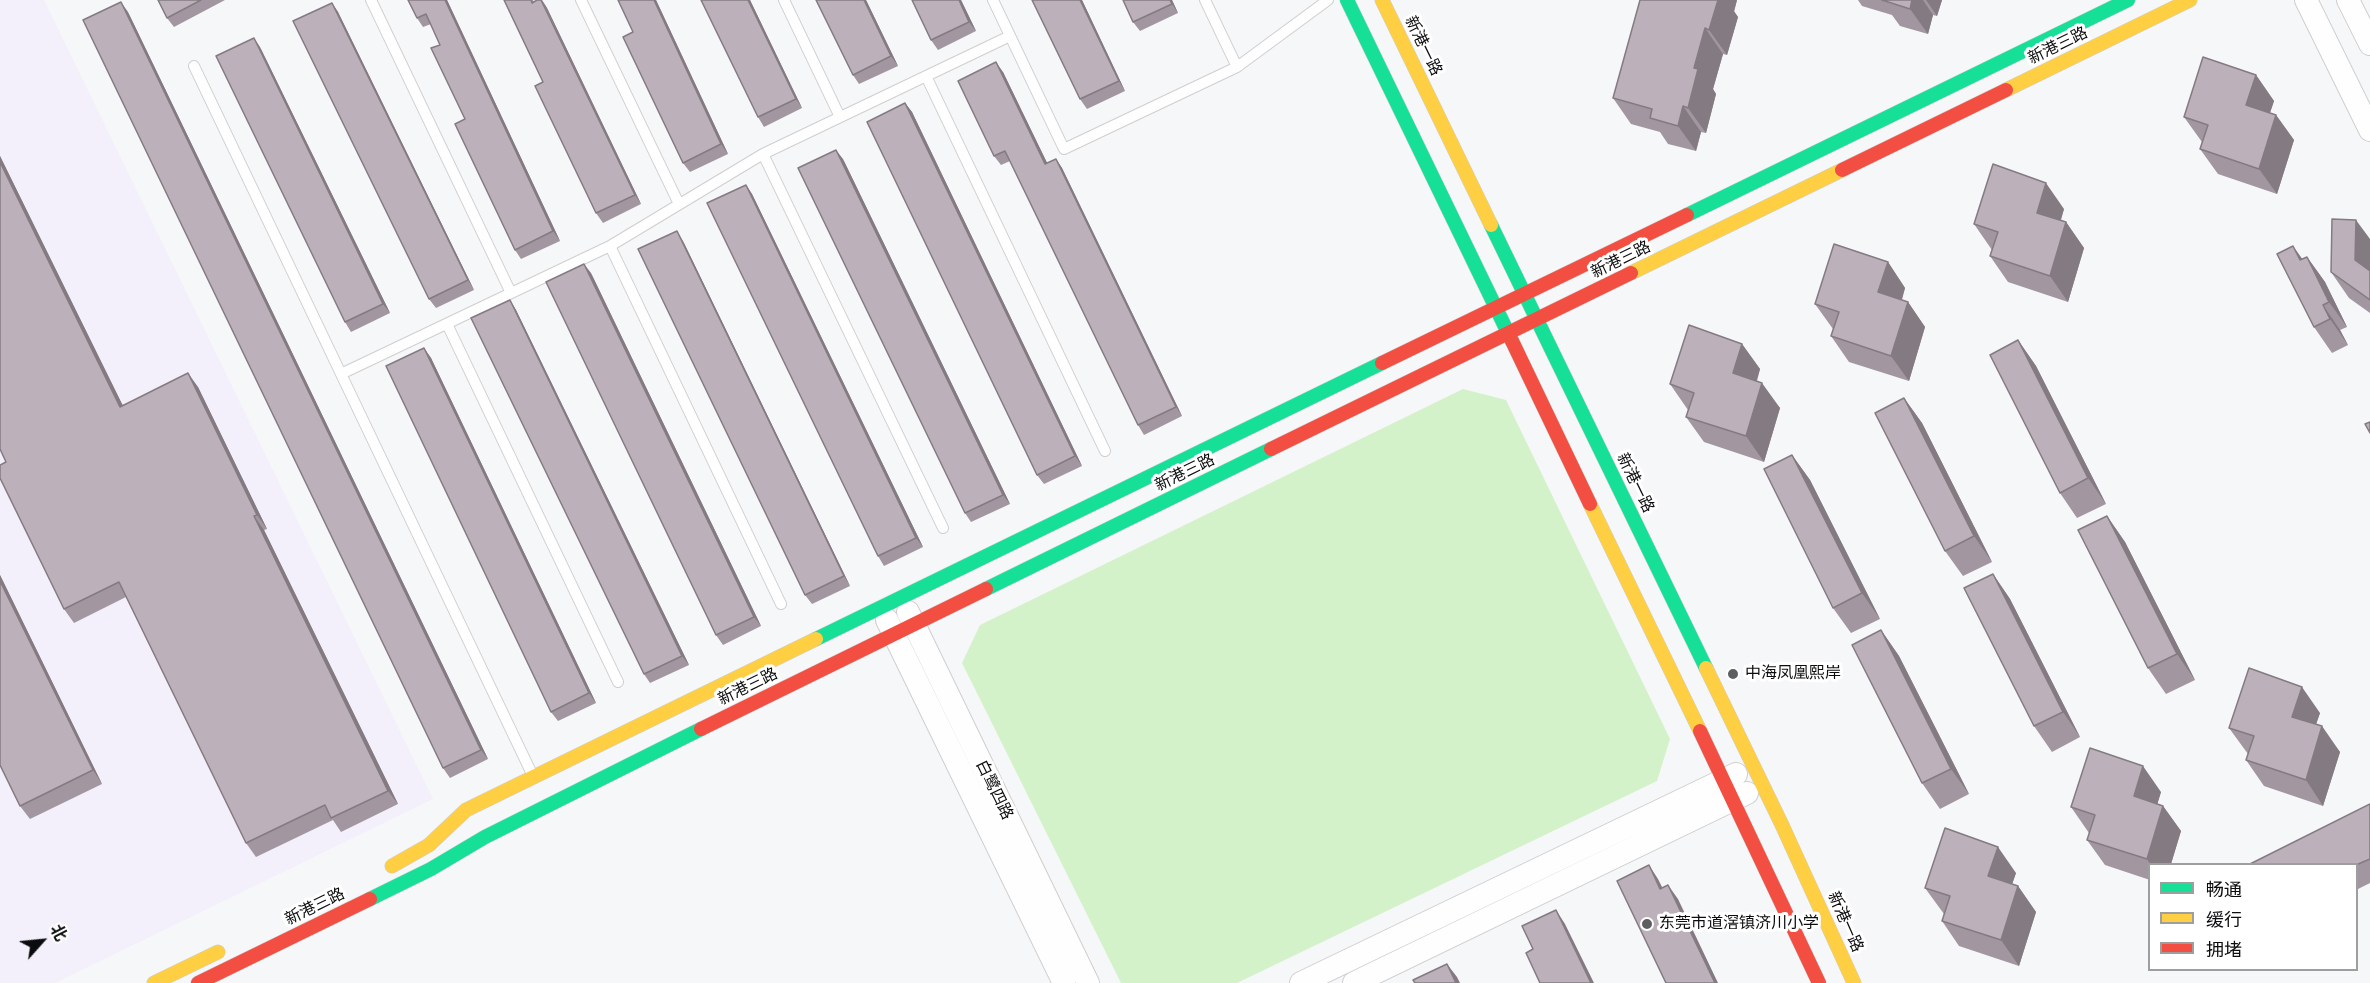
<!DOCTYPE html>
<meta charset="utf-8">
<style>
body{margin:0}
#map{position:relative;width:2370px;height:983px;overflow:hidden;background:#f6f7f8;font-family:"Space Grotesk","Noto Sans SC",sans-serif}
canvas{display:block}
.legend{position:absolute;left:2148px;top:863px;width:210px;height:108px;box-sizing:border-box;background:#fff;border:2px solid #9d9e9e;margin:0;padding:8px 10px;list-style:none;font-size:18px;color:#0b0c0d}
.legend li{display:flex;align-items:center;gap:12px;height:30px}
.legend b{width:30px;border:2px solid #9d9e9e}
.north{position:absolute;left:12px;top:911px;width:60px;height:60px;-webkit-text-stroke:4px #fff;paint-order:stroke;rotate:63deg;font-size:16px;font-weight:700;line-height:24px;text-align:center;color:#0b0c0d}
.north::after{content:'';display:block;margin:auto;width:21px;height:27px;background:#0b0c0d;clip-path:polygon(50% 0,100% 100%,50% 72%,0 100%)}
</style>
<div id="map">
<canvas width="2370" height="983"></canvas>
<ul class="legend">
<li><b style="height:8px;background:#16e098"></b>畅通</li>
<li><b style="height:8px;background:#ffcf43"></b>缓行</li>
<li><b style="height:8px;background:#f24e42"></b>拥堵</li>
</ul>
<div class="north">北</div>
</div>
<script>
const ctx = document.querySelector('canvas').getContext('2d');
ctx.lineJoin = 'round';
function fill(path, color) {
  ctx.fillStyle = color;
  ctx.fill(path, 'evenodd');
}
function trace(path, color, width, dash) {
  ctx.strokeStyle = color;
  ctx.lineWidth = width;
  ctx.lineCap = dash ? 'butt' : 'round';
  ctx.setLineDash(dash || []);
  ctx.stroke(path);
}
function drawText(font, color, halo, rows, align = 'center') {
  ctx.font = font + ' "Space Grotesk","Noto Sans SC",sans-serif';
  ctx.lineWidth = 6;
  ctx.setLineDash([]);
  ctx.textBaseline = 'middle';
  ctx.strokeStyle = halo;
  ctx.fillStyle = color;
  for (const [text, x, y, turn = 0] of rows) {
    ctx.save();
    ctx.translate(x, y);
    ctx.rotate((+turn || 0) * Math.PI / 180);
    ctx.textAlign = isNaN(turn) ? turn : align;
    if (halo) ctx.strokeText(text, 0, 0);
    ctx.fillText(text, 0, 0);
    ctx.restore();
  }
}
const industrial = new Path2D(`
 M0,0H44L433,799L55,983H0Z`);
const green = new Path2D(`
 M1463,389L1506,400L1670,739L1657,781L1237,983H1121L962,663L980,625Z`);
const lane = new Path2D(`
 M371,0L511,293
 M581,0L679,204
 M784,0L840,117
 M993,0L1064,149L1237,67L1328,0
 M1205,0L1237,67
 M194,66L532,774
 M926,76L1105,451
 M763,154L943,528
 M610,246L781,604
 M447,324L618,682
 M341,374L610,246L763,154L1010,36`);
const street = new Path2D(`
 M2306,0L2370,130
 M2348,0L2370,44
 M908,612L1088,983
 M887,620L1064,983
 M1301,983L1736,774
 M1354,983L1747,793`);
const fast = new Path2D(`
 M1347,0L1512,341
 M1687,215L2128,0
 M1491,225L1706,668
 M986,589L1271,449
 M816,639L1382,363
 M370,899L431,869L485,837L701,729`);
const slow = new Path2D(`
 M1382,0L1491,225
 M2006,90L2190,0
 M1631,273L1842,170
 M1590,504L1700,731
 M1706,668L1782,825L1854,983
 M392,866L429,845L466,810L816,639
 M154,983L218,952`);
const jam = new Path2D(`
 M1842,170L2006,90
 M1512,341L1590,504
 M1382,363L1687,215
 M1271,449L1631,273
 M701,729L986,589
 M1700,731L1819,983
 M198,983L370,899`);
const wall = new Path2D(`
 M158,0H225L174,27L167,18Z
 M447,0L560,241L521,259L515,250L465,119L440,45L431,24L423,27L417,18Z
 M504,0H533L534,2L542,0L547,8L641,204L603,223L596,213L543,82Z
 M656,0L728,154L690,172L683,163L633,32Z
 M701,0H750L802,108L764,127L758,117Z
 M816,0H866L898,66L859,84L853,75Z
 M912,0H961L976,31L938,50L931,40Z
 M1032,0H1082L1125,91L1087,109L1080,99Z
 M1123,0H1172L1178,13L1140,31L1133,22Z
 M1737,0L1734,12L1738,17L1727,55L1723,54L1713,89L1716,94L1706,133L1701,132L1696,151L1668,144L1660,132L1631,124L1613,98Z
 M1858,0H1942L1937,16L1933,15L1928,34L1900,26L1892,15L1862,6Z
 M332,3L338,12L474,290L436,308L429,299Z
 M128,12L488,759L450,778L443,768Z
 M260,47L390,313L351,332L345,322Z
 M1003,72L1047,163L1056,159L1062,168L1182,416L1144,435L1138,425L1010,161L1001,165L994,156Z
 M2256,75L2274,101L2270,113L2276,115L2294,140L2277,194L2218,174L2200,149L2202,142L2184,117Z
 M905,103L912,112L1082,466L1044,484L1037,475Z
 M0,156L122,405L198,387L267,529L264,530L398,804L341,832L333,820L256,857L246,843L126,597L74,623L64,609L6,462L0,449Z
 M843,159L1010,504L971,522L965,513Z
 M746,185L752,194L923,547L884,566L878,556Z
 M2064,209L2061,220L2066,222L2084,248L2068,302L2008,282L1990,256L1992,250L1974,224Z
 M2370,239V313L2349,298L2331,272Z
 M683,241L850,586L812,604L805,595Z
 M2307,257L2325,282L2347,327L2340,330L2348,345L2332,353L2314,327L2302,259Z
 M1888,262L1905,288L1902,300L1908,302L1925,327L1909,381L1849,362L1831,336L1833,329L1815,304Z
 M591,273L761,626L723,645L716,635Z
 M510,300L516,310L689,665L650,683L644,674Z
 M2018,340L2036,366L2106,504L2077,518L2060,493Z
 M1742,344L1760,369L1757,381L1780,408L1764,462L1704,442L1686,417L1688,410L1670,384Z
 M424,348L431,358L596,703L558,721L551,712Z
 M1904,398L1922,423L1992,562L1963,576L1945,551Z
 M1792,455L1810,480L1880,619L1851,633L1833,608Z
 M2107,516L2125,542L2195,680L2166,694L2148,668Z
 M1993,574L2010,599L2080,737L2052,752L2034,726Z
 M0,575L102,784L30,819L20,806L0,765Z
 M1881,630L1899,656L1969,794L1940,809L1922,783Z
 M2320,713L2316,724L2340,752L2323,806L2264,786L2246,760L2248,754L2229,728Z
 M2161,792L2157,804L2163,806L2181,831L2171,864H2150V880L2105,865L2087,840L2089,833L2071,807Z
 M2370,804V883L2356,890V864Z
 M2016,873L2012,884L2018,886L2036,912L2019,966L1959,946L1942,921L1944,914L1925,888Z`);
const shadedWall = new Path2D(`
 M445,0H447L560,241L553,231Z
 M542,0L547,8L641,204L635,195Z
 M654,0H656L728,154L721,144Z
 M748,0H750L802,108L796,99Z
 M864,0H866L898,66L891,56Z
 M959,0H961L976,31L969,22Z
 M1080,0H1082L1125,91L1119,81Z
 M1170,0H1172L1178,13L1172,4Z
 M1718,0H1737L1734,11L1738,17L1727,55L1709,30Z
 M1912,0H1923L1933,15L1928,34L1910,9Z
 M1926,0H1942L1937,16Z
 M121,2L128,12L488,759L481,750Z
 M332,3L338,12L474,290L468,280Z
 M1705,28L1723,54L1713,89L1716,94L1706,133L1688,108L1694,68Z
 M254,38L260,47L390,313L383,304Z
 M996,62L1003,72L1052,173L1045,164Z
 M2256,75L2274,101L2264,130L2246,105Z
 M905,103L912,112L1082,466L1075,456Z
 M1683,106L1701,132L1696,151L1678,126Z
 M2276,115L2294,140L2277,194L2259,169Z
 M836,150L843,159L1010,504L1003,495Z
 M0,156L130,420L120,407L0,162Z
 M1056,159L1062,168L1182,416L1176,407Z
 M2046,183L2064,209L2055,238L2037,213Z
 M746,185L752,194L923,547L916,538Z
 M2356,220L2370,239V281L2355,260Z
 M2066,222L2084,248L2068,302L2050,276Z
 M677,231L683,241L850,586L844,576Z
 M2293,246L2311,271L2300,260Z
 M2307,257L2325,282L2347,327L2329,302Z
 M1888,262L1905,288L1896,318L1878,292Z
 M584,264L591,273L761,626L754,617Z
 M510,300L516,310L689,665L682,656Z
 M1908,302L1925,327L1909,381L1891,356Z
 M2323,305L2340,330L2348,345L2330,319Z
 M2018,340L2036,366L2106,504L2088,478Z
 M1742,344L1760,369L1751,399L1733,373Z
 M424,348L431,358L596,703L589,693Z
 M188,373L198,387L267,529L257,515Z
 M1762,383L1780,408L1764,462L1746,436Z
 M1904,398L1922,423L1992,562L1974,536Z
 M1792,455L1810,480L1880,619L1862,593Z
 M254,516L264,530L398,804L388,791Z
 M2107,516L2125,542L2195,680L2177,654Z
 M1993,574L2010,599L2080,737L2063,712Z
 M0,575L102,784L93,770L0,581Z
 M1881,630L1899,656L1969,794L1951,769Z
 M2302,687L2320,713L2310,742L2292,717Z
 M2322,726L2340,752L2323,806L2306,780Z
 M2143,766L2161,792L2152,822L2134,796Z
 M2163,806L2181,831L2171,864H2150L2147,859Z
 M1998,847L2016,873L2006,902L1988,876Z
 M1649,865L1658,879L1670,903L1660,889Z
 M1668,885L1678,899L1718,983H1715Z
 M2018,886L2036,912L2019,966L2001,940Z
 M1556,910L1565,924L1594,983H1591Z
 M1447,964L1457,977L1460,983H1456Z`);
const building = new Path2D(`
 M158,0H201L167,18Z
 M408,0H445L553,231L515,250L455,124L465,119L431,48L440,45L426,14L417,18Z
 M504,0H531L532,3L537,0H541L635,195L596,213L535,86L543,82Z
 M618,0H654L721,144L683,163L623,37L633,32Z
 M701,0H748L796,99L758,117Z
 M816,0H864L891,56L853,75Z
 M912,0H959L969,22L931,40Z
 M1032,0H1080L1119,81L1080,99Z
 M1123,0H1170L1172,4L1133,22Z
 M1640,0H1718L1709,30L1705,28L1694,68L1698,69L1688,108L1683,106L1678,126L1650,118L1652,109L1613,98Z
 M1882,0H1912L1910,9Z
 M121,2L481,750L443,768L83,20Z
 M332,3L468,280L429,299L293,21Z
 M254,38L383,304L345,322L216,56Z
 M2203,57L2256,75L2246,105L2276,115L2259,169L2200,149L2208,125L2184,117Z
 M996,62L1045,164L1056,159L1176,407L1138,425L1005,151L994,156L958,81Z
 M905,103L1075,456L1037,475L867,122Z
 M836,150L1003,495L965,513L798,168Z
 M0,162L120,407L188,373L257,515L254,516L388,791L331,818L325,805L246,843L119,582L64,609L0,478V465L6,462L0,449Z
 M1993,164L2046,183L2037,213L2066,222L2050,276L1990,256L1998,232L1974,224Z
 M746,185L916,538L878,556L707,203Z
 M2332,219L2356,220L2355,260L2370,271V300L2331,272Z
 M677,231L844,576L805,595L638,249Z
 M1834,244L1888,262L1878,292L1908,302L1891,356L1831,336L1839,312L1815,304Z
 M2293,246L2300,260L2307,257L2329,302L2323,305L2330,319L2314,327L2277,254Z
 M584,264L754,617L716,635L546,282Z
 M510,300L682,656L644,674L471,318Z
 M1689,325L1742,344L1733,373L1762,383L1746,436L1686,417L1694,393L1670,384Z
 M2018,340L2088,478L2060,493L1990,355Z
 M424,348L589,693L551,712L386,366Z
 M1904,398L1974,536L1945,551L1875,413Z
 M2370,422V433L2365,424Z
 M1792,455L1862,593L1833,608L1764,469Z
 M2107,516L2177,654L2148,668L2078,530Z
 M1993,574L2063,712L2034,726L1964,588Z
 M0,581L93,770L20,806L0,765Z
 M1881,630L1951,769L1922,783L1852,645Z
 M2249,668L2302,687L2292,717L2322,726L2306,780L2246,760L2254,736L2229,728Z
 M2090,748L2143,766L2134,796L2163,806L2147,859L2087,840L2095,815L2071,807Z
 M2370,804V859L2356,865V864H2250Z
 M1945,828L1998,847L1988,876L2018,886L2001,940L1942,921L1950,896L1925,888Z
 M1649,865L1660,889L1668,885L1715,983H1666L1617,881Z
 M1556,910L1591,983H1540L1526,953L1533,949L1522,926Z
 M1447,964L1456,983H1415L1413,980Z`);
const markers = [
 [1733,674,6,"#5d5e5f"],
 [1647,924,6,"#5d5e5f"]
];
const streetNames = [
 ["新港一路",1423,46,64],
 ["新港三路",2058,46,-26],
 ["新港三路",1621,260,-26],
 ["新港三路",1185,473,-26],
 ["新港一路",1635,483,64],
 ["新港三路",748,687,-26],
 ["白鹭四路",994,790,64],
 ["新港三路",315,907,-26],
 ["新港一路",1845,922,66]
];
const poiNames = [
 ["中海凤凰熙岸",1745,674],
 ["东莞市道滘镇济川小学",1659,924]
];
fill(industrial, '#f3effb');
fill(green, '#d4f2ca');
trace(lane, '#cfcfd0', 12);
trace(street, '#cfcfd0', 24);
trace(fast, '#cfcfd0', 15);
trace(slow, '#cfcfd0', 15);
trace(jam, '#cfcfd0', 15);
trace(lane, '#fefefe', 10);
trace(street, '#fefefe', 22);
trace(fast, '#16e098', 14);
trace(slow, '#ffcf43', 14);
trace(jam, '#f24e42', 14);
fill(wall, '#a297a0');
fill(shadedWall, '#847b82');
fill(building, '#bcb0ba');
trace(building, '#847b82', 1.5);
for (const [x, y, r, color] of markers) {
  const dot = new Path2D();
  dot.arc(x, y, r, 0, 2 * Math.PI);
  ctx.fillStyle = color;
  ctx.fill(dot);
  trace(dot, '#fff', 2);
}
drawText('16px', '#0b0c0d', '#fff', streetNames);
drawText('16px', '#0b0c0d', '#fff', poiNames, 'left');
</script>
